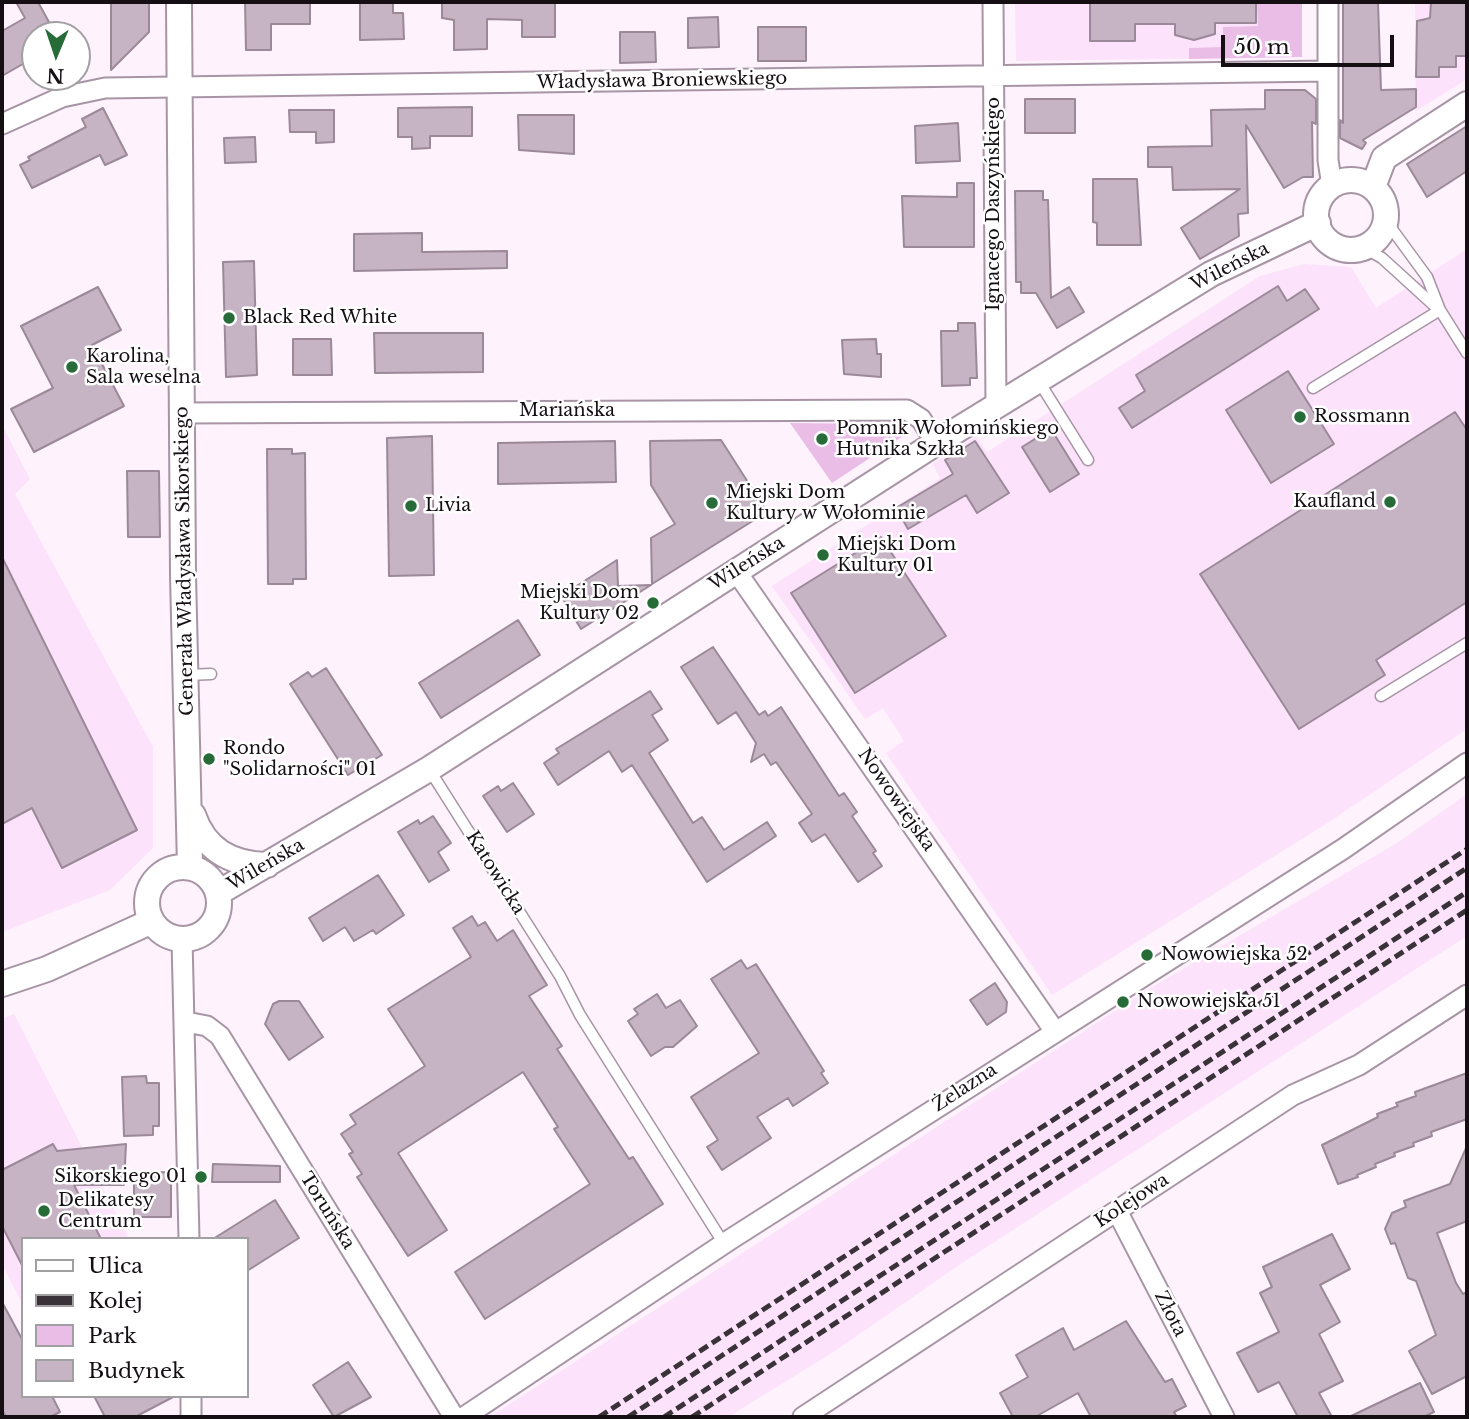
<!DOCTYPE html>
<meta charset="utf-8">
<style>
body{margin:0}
#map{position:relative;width:1469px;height:1419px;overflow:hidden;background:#fef2fd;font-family:"Libre Baskerville",serif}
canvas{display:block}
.frame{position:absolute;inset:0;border:4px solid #150f14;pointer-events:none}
.legend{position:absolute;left:21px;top:1237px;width:228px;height:161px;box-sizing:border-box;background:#fff;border:2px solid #a19fa1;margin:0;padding:9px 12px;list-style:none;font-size:21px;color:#150f14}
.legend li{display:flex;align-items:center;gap:14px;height:35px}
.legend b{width:35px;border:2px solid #a19fa1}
.north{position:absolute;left:21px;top:21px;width:70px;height:70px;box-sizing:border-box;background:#fff;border:2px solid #a19fa1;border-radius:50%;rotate:182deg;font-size:19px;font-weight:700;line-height:28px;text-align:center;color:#150f14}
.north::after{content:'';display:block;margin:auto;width:24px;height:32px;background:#276c38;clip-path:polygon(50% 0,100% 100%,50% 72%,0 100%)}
.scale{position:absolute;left:1221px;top:35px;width:173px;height:32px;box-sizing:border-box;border:4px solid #150f14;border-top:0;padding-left:9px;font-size:21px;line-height:24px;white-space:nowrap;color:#150f14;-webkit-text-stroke:5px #fff;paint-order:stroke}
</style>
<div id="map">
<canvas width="1469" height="1419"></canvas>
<div class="frame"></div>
<ul class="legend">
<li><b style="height:9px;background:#fff"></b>Ulica</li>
<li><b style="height:9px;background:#393238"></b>Kolej</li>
<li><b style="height:19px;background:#eabde7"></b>Park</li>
<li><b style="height:19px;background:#c6b3c4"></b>Budynek</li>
</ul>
<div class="north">N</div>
<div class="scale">50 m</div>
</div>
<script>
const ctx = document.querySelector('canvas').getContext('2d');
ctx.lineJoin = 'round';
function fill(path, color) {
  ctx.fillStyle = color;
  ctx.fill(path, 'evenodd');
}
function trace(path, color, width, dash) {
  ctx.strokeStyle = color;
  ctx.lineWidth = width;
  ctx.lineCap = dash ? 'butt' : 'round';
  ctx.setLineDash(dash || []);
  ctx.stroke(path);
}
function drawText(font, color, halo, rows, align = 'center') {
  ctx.font = font + ' "Libre Baskerville",serif';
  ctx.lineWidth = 5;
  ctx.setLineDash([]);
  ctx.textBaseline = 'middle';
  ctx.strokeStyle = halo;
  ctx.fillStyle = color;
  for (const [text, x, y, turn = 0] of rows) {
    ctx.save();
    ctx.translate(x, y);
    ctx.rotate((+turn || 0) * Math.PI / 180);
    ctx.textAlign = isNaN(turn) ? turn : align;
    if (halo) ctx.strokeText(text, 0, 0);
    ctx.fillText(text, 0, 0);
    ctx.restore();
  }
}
const built = new Path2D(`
 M1015,2H1294L1302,57L1016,61Z
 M1415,2H1467V79L1416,111Z
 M1467,249V729L1329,822L1052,995L886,753L904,741L883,708L865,719L772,586L940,478L933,464L976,436L987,452L1260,276L1304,264L1351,267L1376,308Z
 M2,425L30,479L15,494L153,747V848L110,890L2,932Z
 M1467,794V936L962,1263L835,1351L728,1417H490L1149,989L1397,843Z
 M14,1014L129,1239H23V1305L2,1264V1018Z`);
const green = new Path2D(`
 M1257,2H1302V57L1189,59V48L1223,47V27L1258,26Z
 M790,423L886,424L901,428L903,436L832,483Z`);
const building = new Path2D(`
 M16,2H38L56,35H35V57L2,76V31L25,18Z
 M111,2H149V32L111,70Z
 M245,2H310V24H271V50H246Z
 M360,2H393V13H403L404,39L360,40Z
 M442,2H555V37H522V20L487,19V49L454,50V20L442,18Z
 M1090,2H1256V23H1215V34L1194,40L1175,35V24H1135V41H1090Z
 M1343,2H1378L1381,90L1416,89V107L1363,140L1366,143L1362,149L1340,138V120L1343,123Z
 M1431,2H1467V56H1456V67H1439V77H1416L1417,21L1430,18Z
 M718,17L719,47L688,48V18Z
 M758,27H806V61H758Z
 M620,32H655L656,62L620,63Z
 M1265,90H1305L1316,99V124L1312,122L1313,177H1303L1284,188L1246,125L1248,213L1238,214L1239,236L1200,259L1181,228L1240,189L1173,190L1172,167H1148V147L1212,146L1211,110L1265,109Z
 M1025,99H1075V133H1025Z
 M472,107V136H430V148L412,149V137H398V108Z
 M103,108L127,155L105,165L100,155L32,188L20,165L30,160L28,157L86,127L82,119Z
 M289,110H334V142L316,143V132H290Z
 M518,115H574V154L519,150Z
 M958,123L960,161L916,163L915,126Z
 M1467,126V171L1427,197L1407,164Z
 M255,137L256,162L225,163L224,138Z
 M1093,179H1137L1141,245H1097V223L1093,222Z
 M957,183H974V247H904L902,196L957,197Z
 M1015,191H1043V200H1048L1051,298L1069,287L1084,312L1057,328L1036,293H1021V282H1016Z
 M422,233V252L507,251V268L354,271V234Z
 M254,261L257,375L226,377L223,262Z
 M1278,286L1287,301L1305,289L1319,309L1132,428L1119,408L1145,391L1136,375Z
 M98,287L121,330L92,345L124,406L34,452L11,409L53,388L21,326Z
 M958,323H975L977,378H970V385L942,386L941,331H958Z
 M374,333H483V372L375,373Z
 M293,339H331L332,375H293Z
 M876,339L877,354H881V377L844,374L842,340Z
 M1288,371L1334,444L1271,483L1226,410Z
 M1455,412L1467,430V602L1376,660L1385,675L1299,729L1200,574Z
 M1051,429L1079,474L1050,492L1022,447Z
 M432,436L434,575L389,576L387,438Z
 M721,440L767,512L652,584L651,538L675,524L651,485L650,441Z
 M615,441L616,482L498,484V443Z
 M975,441L1009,493L977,513L966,495L908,529L896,508L953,474L945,460Z
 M267,449H292V454L305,453L306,579H293V584H268Z
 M127,471H159L160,537H128Z
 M881,537L946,636L855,693L791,593Z
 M2,557L137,830L62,868L32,808L2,824Z
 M617,560L618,586L651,585L581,629L561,596Z
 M518,620L540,655L441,718L419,683Z
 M713,647L759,715L765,711L768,716L781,707L839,796L844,793L857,812L852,816L876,851L873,853L882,866L858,882L825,834L812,842L799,823L812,814L776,762L771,765L764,754L751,762L756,743L736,712L718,724L681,667Z
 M326,668L382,755L348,775L290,684L308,672L312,677Z
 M650,691L662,709L652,715L668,740L649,753L693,823L702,817L724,850L767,822L776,836L707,882L632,765L622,772L609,751L558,785L544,763L559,753L556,749Z
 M513,783L534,814L507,832L483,796L498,786L501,791Z
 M433,816L451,843L438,852L449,870L429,882L398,832L418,820L420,824Z
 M378,875L404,915L376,934L373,930L354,941L345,927L323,941L309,918Z
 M472,916L478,926L485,922L497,941L513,930L547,985L529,996L562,1046L557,1049L629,1159L633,1157L663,1204L485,1319L455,1272L590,1184L554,1129L558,1127L523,1072L398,1153L447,1230L408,1256L357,1177L362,1174L349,1154L353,1152L341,1134L356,1124L350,1115L425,1066L388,1009L471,957L453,928Z
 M741,960L747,969L756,964L824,1071L821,1073L828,1083L793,1106L788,1098L757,1117L771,1138L722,1170L707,1147L718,1140L691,1097L759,1053L711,979Z
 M995,983L1007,1002L1006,1012L987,1025L970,1000Z
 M657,994L666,1008L680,1000L697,1026L673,1047H665L651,1056L628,1021L638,1014L634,1009Z
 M279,1001H299L323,1037L289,1060L265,1024L273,1004Z
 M1467,1073V1119L1431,1132L1432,1136L1413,1143L1414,1146L1394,1153L1395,1156L1375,1164L1376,1167L1357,1175L1358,1177L1338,1184L1322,1145L1378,1117L1377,1114L1398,1106L1396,1103L1416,1096L1415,1092Z
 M146,1076L147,1083H159V1126H153V1135L124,1136L122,1077Z
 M53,1144L57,1151L126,1144L124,1185H74L101,1239H23V1267L2,1226V1170Z
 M1467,1146V1221L1437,1233L1456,1283L1463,1294L1467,1292V1376L1432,1394L1409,1351L1436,1335L1416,1281L1408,1278L1395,1243L1391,1244L1385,1229L1392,1213L1406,1207L1404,1201L1450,1184Z
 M213,1164L280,1166V1182H212Z
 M171,1172V1217H134V1173Z
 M275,1200L299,1238L247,1271V1239H213Z
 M1332,1234L1350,1269L1320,1285L1340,1322L1319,1334L1343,1381L1319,1393L1332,1417H1298L1279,1382L1258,1392L1237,1353L1279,1332L1260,1293L1272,1287L1263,1267Z
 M2,1302L23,1341V1396H52L60,1412L50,1417H6L2,1409Z
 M1126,1321L1165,1382L1172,1379L1186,1406L1174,1412L1177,1417H1091L1078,1393L1035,1417H1013L1000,1393L1028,1377L1016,1355L1063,1328L1074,1350Z
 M348,1362L371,1397L334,1417L313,1385Z
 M1420,1383L1434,1412L1423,1417H1349Z
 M94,1396H175L135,1417H105Z`);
const service = new Path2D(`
 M1386,221L1427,277L1440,310L1467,353
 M1363,247L1382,258L1438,309
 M1038,380L1088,460
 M1313,388L1440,310
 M187,675L211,674
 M1381,696L1467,643
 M429,769L560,976L580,1015L724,1244`);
const minor = new Path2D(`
 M993,2L996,406
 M1328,2V160L1332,186
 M2,124L62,97L105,88L1328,71
 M182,413L907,410L921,419L936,443
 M736,571L1054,1030
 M182,939L189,1239
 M186,1022L207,1026L220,1036L454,1417
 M1117,1211L1224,1417
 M191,1396V1417
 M464,1417L731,1239L1343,849L1467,763
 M803,1417L1293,1095L1359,1065L1467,995`);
const tertiary = new Path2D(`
 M179,2L183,575L190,867
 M1316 215a35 35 0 1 1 70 0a35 35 0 1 1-70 0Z
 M1373,187L1384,158L1467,104
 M193,815C205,850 231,864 267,865
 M147 903a36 36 0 1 1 72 0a36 36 0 1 1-72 0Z
 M218,893L429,769L936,443L1211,274L1318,223
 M2,984L47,969L152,921`);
const rail = new Path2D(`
 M599,1417L1467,849
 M628,1417L1467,868
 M664,1417L1467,892
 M692,1417L1467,910`);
const markers = [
 [229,318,7,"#276c38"],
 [72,367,7,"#276c38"],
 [1300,417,7,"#276c38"],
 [822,439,7,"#276c38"],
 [1390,502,7,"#276c38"],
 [712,503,7,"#276c38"],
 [411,506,7,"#276c38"],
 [823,555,7,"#276c38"],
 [653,603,7,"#276c38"],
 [209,759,7,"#276c38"],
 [1147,955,7,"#276c38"],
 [1123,1002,7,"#276c38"],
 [201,1177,7,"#276c38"],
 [44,1211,7,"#276c38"]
];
const streetNames = [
 ["Władysława Broniewskiego",662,81,-1],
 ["Ignacego Daszyńskiego",994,204,-90],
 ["Wileńska",1230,267,-27],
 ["Mariańska",567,411],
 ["Generała Władysława Sikorskiego",185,561,-91],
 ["Wileńska",747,564,-32],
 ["Nowowiejska",896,800,55],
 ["Wileńska",266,865,-30],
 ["Katowicka",495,873,58],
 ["Żelazna",965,1088,-33],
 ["Kolejowa",1132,1201,-33],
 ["Toruńska",327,1211,58],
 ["Złota",1170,1314,63]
];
const poiNames = [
 ["Black Red White",243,318],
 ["Karolina,",86,357],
 ["Sala weselna",86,378],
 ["Rossmann",1314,417],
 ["Pomnik Wołomińskiego",836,429],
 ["Hutnika Szkła",836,450],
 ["Miejski Dom",726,493],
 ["Kultury w Wołominie",726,514],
 ["Kaufland",1376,502,"right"],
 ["Livia",425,506],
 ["Miejski Dom",837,545],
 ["Kultury 01",837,566],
 ["Miejski Dom",639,593,"right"],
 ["Kultury 02",639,614,"right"],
 ["Rondo",223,749],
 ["\"Solidarności\" 01",223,770],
 ["Nowowiejska 52",1161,955],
 ["Nowowiejska 51",1137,1002],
 ["Sikorskiego 01",187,1177,"right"],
 ["Delikatesy",58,1201],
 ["Centrum",58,1222]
];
fill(built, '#fce2fa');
fill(green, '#eabde7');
fill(building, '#c6b3c4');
trace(building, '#9b8999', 2);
trace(service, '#a795a5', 13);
trace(minor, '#a795a5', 23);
trace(tertiary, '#a795a5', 28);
trace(service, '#fff', 10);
trace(minor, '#fff', 19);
trace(tertiary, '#fff', 24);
trace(rail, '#393238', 5, [10, 5]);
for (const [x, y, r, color] of markers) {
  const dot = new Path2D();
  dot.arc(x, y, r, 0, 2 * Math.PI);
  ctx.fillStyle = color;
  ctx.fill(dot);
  trace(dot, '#fff', 2.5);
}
drawText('18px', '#150f14', '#fff', streetNames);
drawText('18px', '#150f14', '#fff', poiNames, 'left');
</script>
